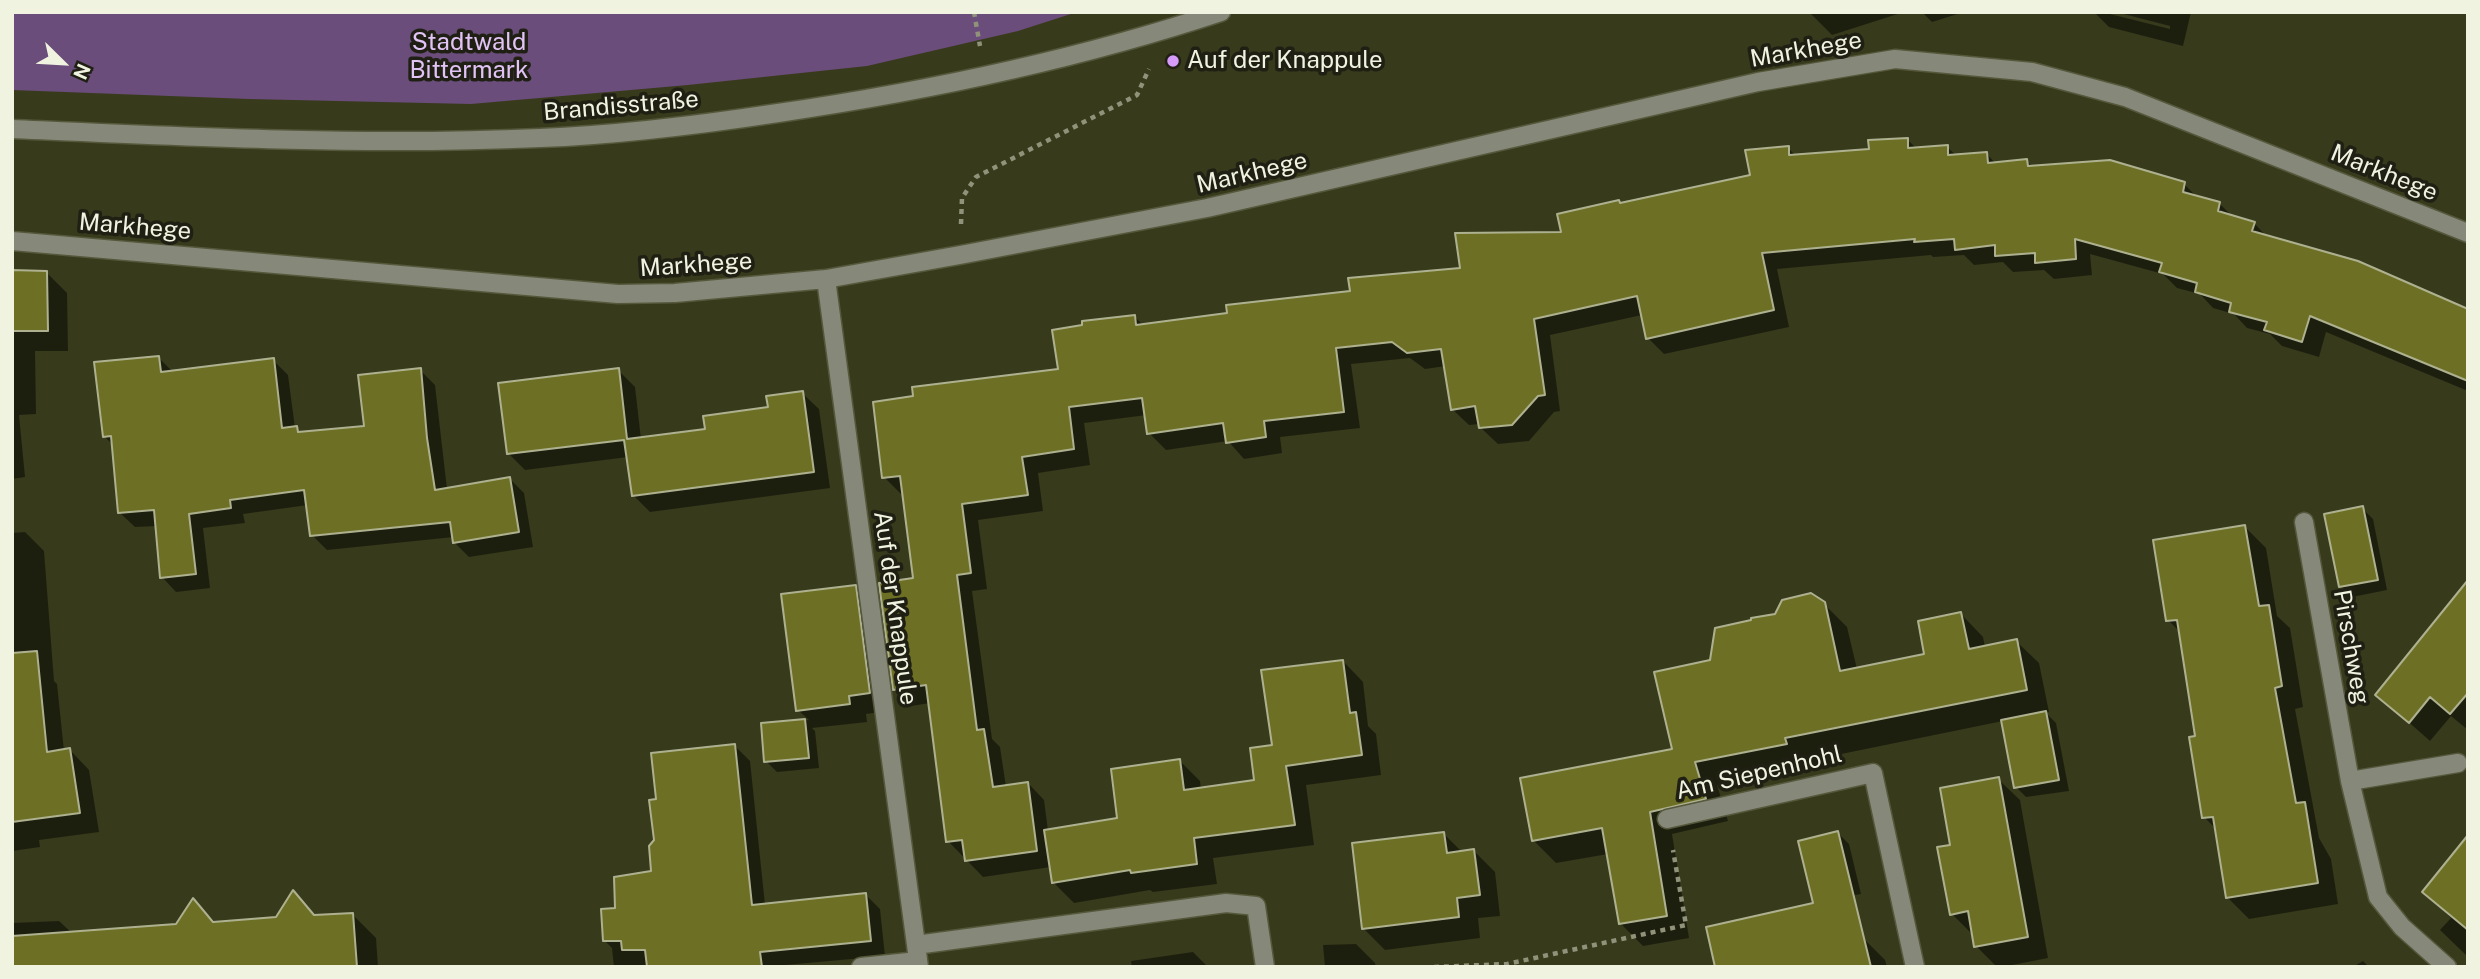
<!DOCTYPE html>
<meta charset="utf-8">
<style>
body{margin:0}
#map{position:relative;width:2480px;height:979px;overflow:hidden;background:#383a1c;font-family:"Public Sans",sans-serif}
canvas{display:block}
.frame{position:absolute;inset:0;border:14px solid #f1f3e1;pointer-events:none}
.north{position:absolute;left:28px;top:28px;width:70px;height:70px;-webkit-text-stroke:5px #1f2013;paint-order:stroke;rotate:114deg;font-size:19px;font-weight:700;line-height:28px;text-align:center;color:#f1f3e1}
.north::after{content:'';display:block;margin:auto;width:24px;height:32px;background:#f1f3e1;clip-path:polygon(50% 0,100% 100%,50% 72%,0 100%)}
</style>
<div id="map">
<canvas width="2480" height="979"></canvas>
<div class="frame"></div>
<div class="north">N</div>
</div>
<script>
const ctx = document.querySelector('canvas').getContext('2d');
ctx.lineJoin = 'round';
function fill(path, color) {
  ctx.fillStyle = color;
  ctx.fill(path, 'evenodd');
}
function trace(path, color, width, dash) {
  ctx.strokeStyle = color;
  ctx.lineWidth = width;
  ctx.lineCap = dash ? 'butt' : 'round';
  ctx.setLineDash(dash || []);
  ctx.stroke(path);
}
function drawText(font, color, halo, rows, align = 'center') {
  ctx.font = font + ' "Public Sans",sans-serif';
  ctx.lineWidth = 7;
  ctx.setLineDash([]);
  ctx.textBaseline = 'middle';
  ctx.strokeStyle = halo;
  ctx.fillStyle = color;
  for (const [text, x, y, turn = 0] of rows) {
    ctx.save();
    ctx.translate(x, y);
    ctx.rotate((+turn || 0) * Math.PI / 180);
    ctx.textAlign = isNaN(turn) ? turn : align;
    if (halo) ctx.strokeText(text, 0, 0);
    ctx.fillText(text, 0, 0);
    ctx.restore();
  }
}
const green = new Path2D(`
 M12,12H1077L1018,31L867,66L688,85L471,104L249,99L12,90Z`);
const shadow = new Path2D(`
 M1809,12H1904L1832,35Z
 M1922,12H1964L1932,22Z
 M2094,12H2110V14L2170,29V26L2116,12H2191L2183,46L2109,27Z
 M1908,140L1917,149L1947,147L1957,156L1987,154L1996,164L2027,161L2033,167L2184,184L2197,197L2219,203L2234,218L2254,223L2268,238L2468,347V391L2326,332L2319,357L2282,346L2270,334L2247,328L2234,314L2213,308L2200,294L2177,288L2163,274L2090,254L2092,275L2054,279L2044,270L2013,272L2003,262L1974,265L1964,255L1933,257L1931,255L1777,269L1789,327L1664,354L1648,338L1642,315L1550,335L1560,411L1554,412L1529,441L1498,444L1481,428L1480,424L1469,425L1452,409L1446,366L1425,369L1410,358L1351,364L1360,428L1280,437L1282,453L1244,459L1228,441L1166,450L1149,433L1147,415L1084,423L1090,465L1038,473L1043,511L978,520L987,589L972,591L992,739L1000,747L1006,787L1028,783L1044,800L1048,831L1119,820L1179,760L1200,781L1201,789L1256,782L1274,746L1343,661L1363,682L1368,726L1376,734L1381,775L1306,785L1314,845L1213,858L1217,884L1153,892L1150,890L1074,903L1054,883L1051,867L983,877L948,841L930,703L911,706L895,689L915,580L904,494H901L884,477L1060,371L1135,317L1144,326L1229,315L1462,270L1563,234L1621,205L1752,176L1788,148L1796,156L1871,151Z
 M12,272L47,273L67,293L68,351H35L36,414L19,415L25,477L12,479Z
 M158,357L173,372L273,360L288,375L295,428L302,433L366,427L420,370L435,385L447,489L509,478L524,493L533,547L469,557L454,542V537L327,550L312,535L308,505L243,514L245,523L203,528L210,588L176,592L162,577L157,526L135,527L120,513L113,445L104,436Z
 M618,370L635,387L641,439L707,430L770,408L802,393L819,409L830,488L650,512L633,495L628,457L525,470L508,453Z
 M2362,508L2373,519L2387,590L2352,597L2341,586Z
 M2245,527L2266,548L2277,616L2290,628L2303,707L2295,709L2319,838L2331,859L2338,904L2249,919L2228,898L2217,830L2204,817L2197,737L2181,633L2168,620Z
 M25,532L44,551L54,681L57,684L64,751L70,750L89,770L99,832L39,840L40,847L12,851V533Z
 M2468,581V730L2451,716L2430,741L2377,694Z
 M855,587L874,606L888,711L866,714L867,722L812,728L815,731L819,768L777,772L766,761L763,725L809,720L798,710Z
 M1824,604L1847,627L1857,669L1926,656L1961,614L1983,637L1985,647L2016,641L2039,663L2049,712L2046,713L2056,723L2069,791L2026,797L2016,787L2003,721L1807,761L1808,766L1717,785L1728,821L1672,834L1689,938L1643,946L1620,923L1608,854L1556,863L1534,841L1675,750L1711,662Z
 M735,746L750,761L765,905L865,894L880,909L885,956L774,966L614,967L612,948L605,941L617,909L653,872L658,800Z
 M1998,779L2020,800L2048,958L2002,967H1997L1976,946L1973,935L1952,914Z
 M1443,833L1462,852L1474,851L1495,872L1500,916L1478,918L1480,938L1385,950L1364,929Z
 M1838,833L1849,844L1861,894L1822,901Z
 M2468,839V957L2440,930L2451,918L2424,892Z
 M294,893L317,917L353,915L376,938L378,967H12V923L59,921L72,933L177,926L194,901L216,923L277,919Z
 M1864,939L1885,960L1887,967H1744Z
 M1356,944L1375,963L1376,967H1325L1323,945Z
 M1193,952L1208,967H1132L1131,961Z
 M2363,961L2369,967H2353Z`);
const building = new Path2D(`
 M1908,138V148L1948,145V155L1987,152L1988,163L2027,159L2028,166L2110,160L2185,182L2183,192L2220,202L2218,211L2255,222L2252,231L2358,261L2468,309V381L2310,316L2302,342L2264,330L2267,322L2229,312L2231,303L2195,292L2197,283L2159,272L2162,263L2075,239L2076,259L2035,263V253L1995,256V245L1955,250L1954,239L1914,242L1915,239L1762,253L1774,310L1646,339L1637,296L1534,319L1545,395L1538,396L1512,425L1479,428L1475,406L1451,410L1441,349L1407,353L1392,342L1336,348L1344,412L1264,421L1266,437L1226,443L1223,423L1147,434L1142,398L1069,407L1074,449L1022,457L1028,495L962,504L971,573L957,575L977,730L984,729L993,787L1028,782L1037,851L965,861L962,840L946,842L926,685L893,690L879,583L913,578L900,476L882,478L873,402L913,396L912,387L1058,369L1052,330L1082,325V321L1135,315L1136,325L1227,313L1226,305L1350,291L1348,278L1460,268L1455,233L1561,232L1557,214L1619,200L1620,203L1750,175L1745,150L1789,146V155L1869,149L1868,140Z
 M12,270L47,271L48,331H12Z
 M159,356L161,372L274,358L282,428L297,426L298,432L364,426L358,375L421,368L427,438L435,490L510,477L519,532L453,543L450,522L310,536L304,490L230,500L231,508L189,514L196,574L160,578L154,510L118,513L111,436L103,437L94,362Z
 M619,368L627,439L705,429L703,416L768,407L766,396L803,391L814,472L632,496L624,440L507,454L498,383Z
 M2363,506L2378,580L2339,587L2324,514Z
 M2245,525L2259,606L2269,605L2282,686L2275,688L2296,803L2305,802L2318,883L2226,898L2213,817L2202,818L2189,737L2195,736L2177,620L2166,621L2153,540Z
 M2468,580V693L2450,714L2430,697L2409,723L2375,695Z
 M856,585L870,693L849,696L850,704L796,711L781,594Z
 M1811,593L1825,602L1840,671L1924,654L1918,621L1961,612L1969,649L2017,639L2027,690L1785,738L1787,744L1695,762L1706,799L1650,812L1667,916L1619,924L1602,828L1532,841L1520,778L1672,749L1654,672L1710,660L1715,628L1751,620V618L1775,614L1782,600Z
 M37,651L47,752L70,748L80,813L12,822V653Z
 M1343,660L1350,713L1356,712L1362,755L1286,766L1295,825L1194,838L1197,864L1131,873L1130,870L1052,883L1044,830L1117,818L1111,769L1180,759L1184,790L1254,780L1250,748L1272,745L1261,670Z
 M2046,711L2059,780L2014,788L2001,720Z
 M805,719L809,758L764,762L761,723Z
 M735,744L752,905L866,893L871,941L760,952L762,967H647L645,950H622L621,941H603L601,909L615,908L614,877L651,871L649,846L654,840L649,800L656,799L651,753Z
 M1999,777L2028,937L1974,947L1968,911L1950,915L1937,847L1950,845L1940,788Z
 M1838,831L1871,967H1715L1706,927L1813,903L1798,841Z
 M1444,832L1447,853L1474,849L1480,895L1457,898L1459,917L1362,929L1352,843Z
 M2468,835V930L2422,892Z
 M293,890L314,915L353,913L357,967H12V936L176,924L193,898L213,922L276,917Z`);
const path = new Path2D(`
 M974,12L980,46
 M961,224L962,198L976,177L1137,95L1149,69
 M1434,967L1507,964L1686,925L1673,850`);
const minor = new Path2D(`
 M12,129C188,137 364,146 540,138C620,135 699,125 778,113C928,91 1076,60 1221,12
 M12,241L618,294L675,293L826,279L960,255L1207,208L1758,82L1895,59L2032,72L2125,97L2468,233
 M826,279L919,967
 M2304,522L2350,781L2378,897L2402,927L2447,967
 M2350,781L2458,763
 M1667,819L1873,773L1915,967
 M916,945L1226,903L1256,906L1265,967
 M861,967L918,961`);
const markers = [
 [1173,61,7,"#d69bf9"]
];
const parkNames = [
 ["Stadtwald",469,43],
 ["Bittermark",469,71]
];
const streetNames = [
 ["Markhege",1806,50,-10],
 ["Brandisstraße",621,106,-5],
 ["Markhege",1252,173,-13],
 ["Markhege",2384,173,22],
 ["Markhege",135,227,5],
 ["Markhege",696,265,-4],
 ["Auf der Knappule",895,608,82],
 ["Pirschweg",2351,647,80],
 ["Am Siepenhohl",1759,773,-13]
];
const poiNames = [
 ["Auf der Knappule",1187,61]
];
fill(green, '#6a4d7b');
fill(shadow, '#0007');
fill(building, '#6d7024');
trace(building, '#aeb18f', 2);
trace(minor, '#56583c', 21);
trace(path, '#90927a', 4.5, [5, 5]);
trace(minor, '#868879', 18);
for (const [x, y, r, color] of markers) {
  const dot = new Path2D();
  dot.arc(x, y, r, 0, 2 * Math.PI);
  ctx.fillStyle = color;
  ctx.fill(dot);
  trace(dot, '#1f2013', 2.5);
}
drawText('24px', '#e2c3f6', '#1f2013', parkNames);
drawText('24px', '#f1f3e1', '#1f2013', streetNames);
drawText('24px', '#f1f3e1', '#1f2013', poiNames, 'left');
</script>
